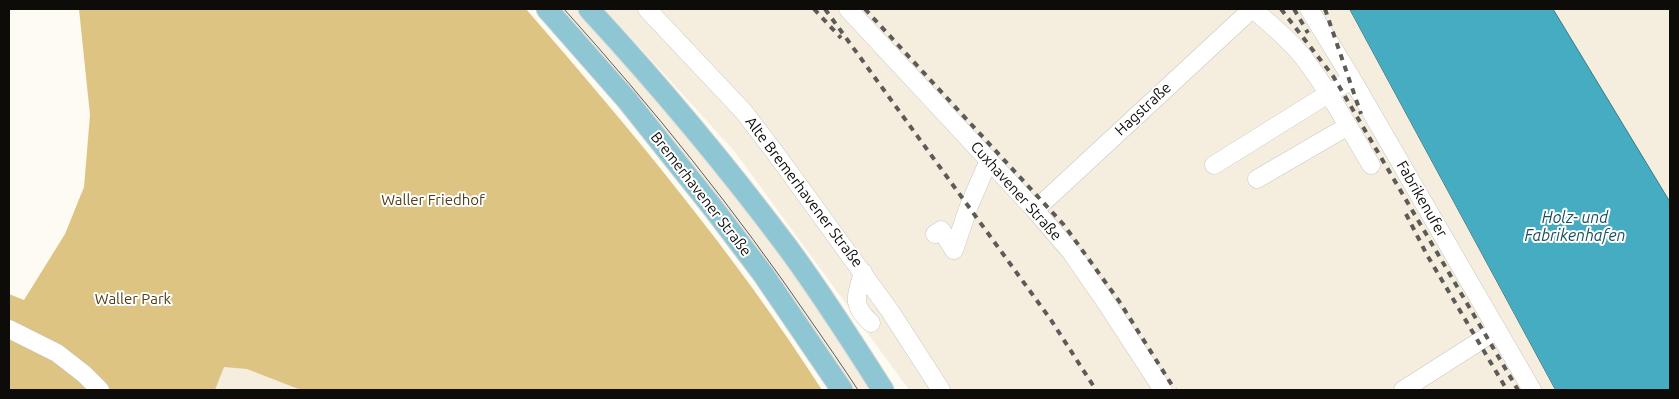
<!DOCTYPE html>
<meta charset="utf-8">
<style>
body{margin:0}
#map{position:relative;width:1679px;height:399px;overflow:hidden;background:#fefbf3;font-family:Ubuntu,sans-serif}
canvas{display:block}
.frame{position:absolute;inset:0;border:10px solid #0d0c09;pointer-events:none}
</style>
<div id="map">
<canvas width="1679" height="399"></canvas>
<div class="frame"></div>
</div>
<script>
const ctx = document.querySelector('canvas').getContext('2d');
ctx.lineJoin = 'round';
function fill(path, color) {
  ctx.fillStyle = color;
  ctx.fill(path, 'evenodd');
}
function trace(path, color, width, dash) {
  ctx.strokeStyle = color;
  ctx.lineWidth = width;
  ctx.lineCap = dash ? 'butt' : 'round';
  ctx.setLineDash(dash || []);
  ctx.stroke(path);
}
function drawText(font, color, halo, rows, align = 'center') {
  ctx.font = font + ' Ubuntu,sans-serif';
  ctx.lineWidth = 4;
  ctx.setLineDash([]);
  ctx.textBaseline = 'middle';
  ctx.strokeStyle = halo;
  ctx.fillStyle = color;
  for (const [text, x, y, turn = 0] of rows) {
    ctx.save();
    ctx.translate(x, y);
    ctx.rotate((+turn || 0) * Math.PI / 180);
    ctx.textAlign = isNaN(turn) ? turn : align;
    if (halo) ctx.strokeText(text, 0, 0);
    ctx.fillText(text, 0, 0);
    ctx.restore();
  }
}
const built = new Path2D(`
 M556,9H583L756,218L876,390H850Z
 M605,9H1350L1556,390H909L735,152Z
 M1553,9H1670V202L1565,30Z
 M265,339L325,390H215L223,367Z`);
const green = new Path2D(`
 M79,9H526C631,130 735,254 822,390H301L247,369L224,367L215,390H9V294L24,300L65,234L84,187L90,115Z`);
const water = new Path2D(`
 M1350,9H1553L1670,202V390H1556Z`);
const minor = new Path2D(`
 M647,9L744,112L779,158L890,311L941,390
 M848,9L1035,210L1071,252L1105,301L1163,390
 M1253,9C1270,24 1289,39 1303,57C1329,91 1349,128 1371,165
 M1309,9L1352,79L1532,390
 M1214,165L1352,79
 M1257,179L1348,126
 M1035,210L1252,9
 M935,234L941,230L954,250
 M954,250L969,206L989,160
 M863,272C857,296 850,304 871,323
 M9,329L57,353L84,374L100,390
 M1403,390L1497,330`);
const major = new Path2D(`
 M547,9L627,100L713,208L763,274L842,390
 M589,9C659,85 726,165 788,248C822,294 853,343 883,390`);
const tram = new Path2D(`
 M564,9C653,108 736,211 811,321C827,344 843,367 858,390`);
const rail = new Path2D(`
 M814,9L841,38
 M825,9L1051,320L1096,390
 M865,9L1064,225L1119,301L1175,390
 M1281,9L1333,76L1518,390
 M1294,9L1308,33
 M1325,9L1361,114
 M1406,214L1427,255L1507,390`);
const streetNames = [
 ["Hagstraße",1143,109,-43],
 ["Cuxhavener Straße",1016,191,48],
 ["Alte Bremerhavener Straße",804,192,53],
 ["Bremerhavener Straße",701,194,52],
 ["Fabrikenufer",1422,199,60]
];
const parkNames = [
 ["Waller Friedhof",433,200],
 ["Waller Park",133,299]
];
const waterNames = [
 ["Holz- und",1575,218],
 ["Fabrikenhafen",1575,236]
];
fill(built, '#f5eedf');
fill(green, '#dec483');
fill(water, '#45acc1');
trace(water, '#347c8a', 1);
trace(minor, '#cac7bf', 19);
trace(major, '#d8d8d8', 23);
trace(minor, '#fff', 18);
trace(major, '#8ec7d3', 21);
trace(tram, '#5d5b57', 1);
trace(rail, '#5d5b57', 4, [6, 6]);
drawText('15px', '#0d0c09', '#fff', streetNames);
drawText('15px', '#4f3f16', '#fff', parkNames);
drawText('italic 16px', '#16515c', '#fff', waterNames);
</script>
